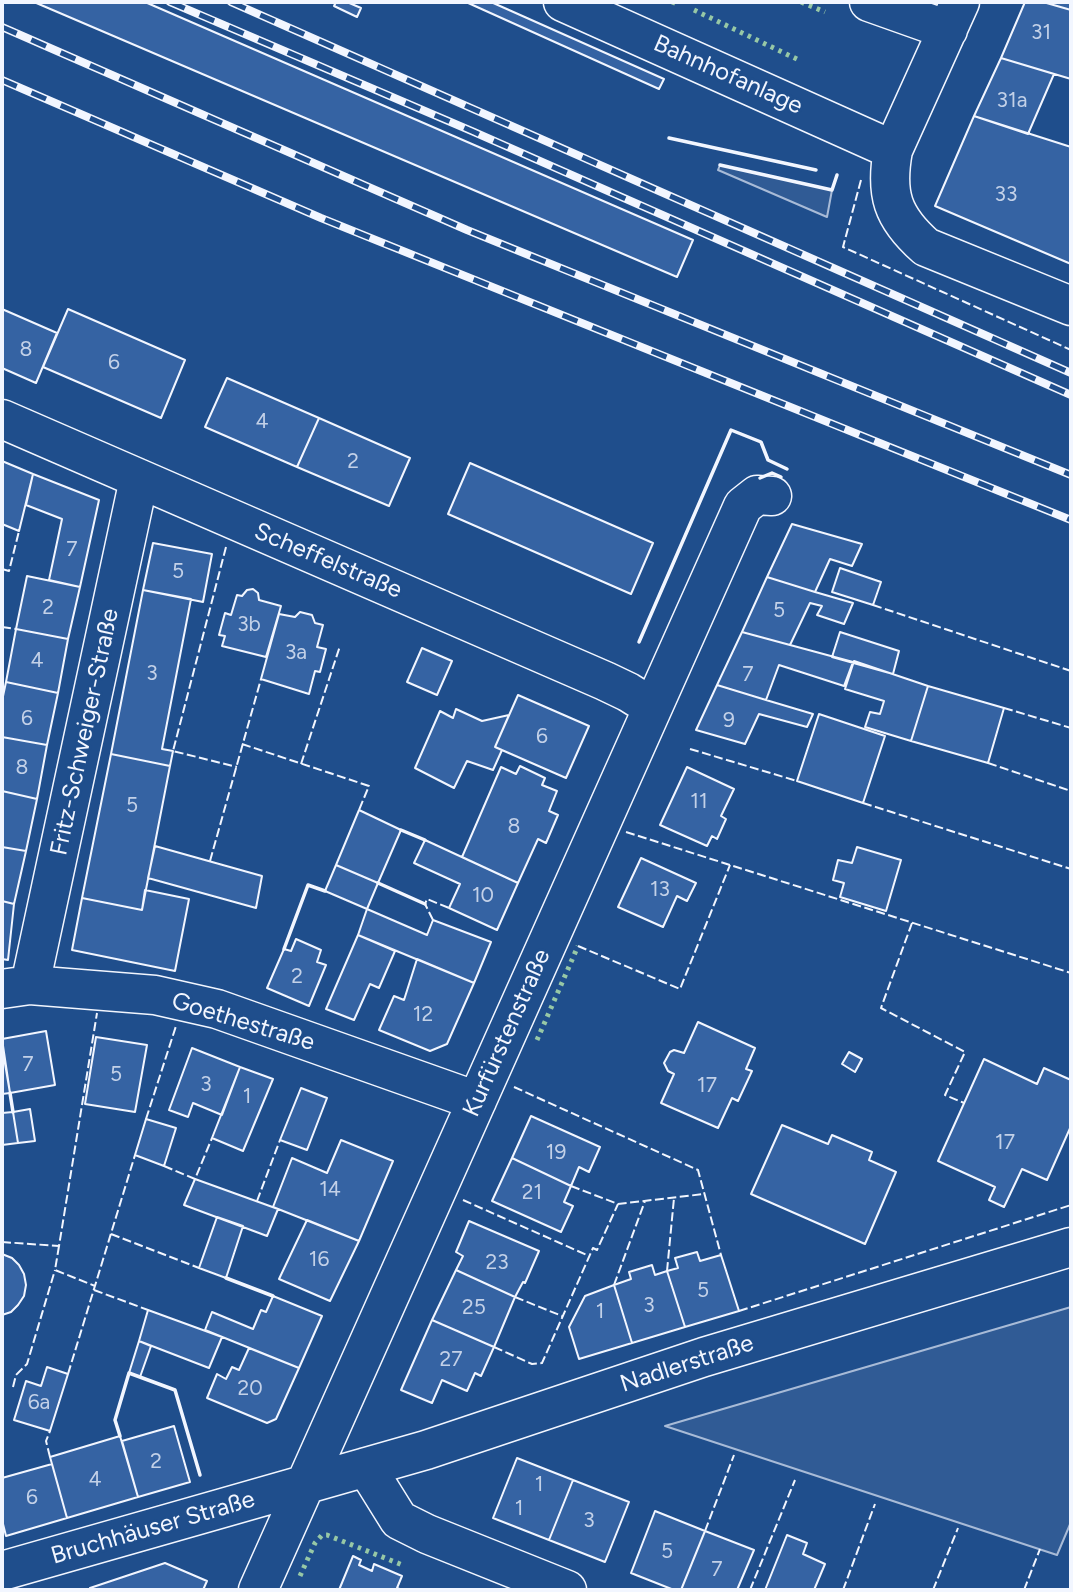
<!DOCTYPE html>
<meta charset="utf-8">
<style>
body{margin:0}
#map{position:relative;width:1073px;height:1592px;overflow:hidden;background:#1f4e8c;font-family:Figtree,sans-serif}
canvas{display:block}
.frame{position:absolute;inset:0;border:4px solid #f2f6ff;pointer-events:none}
</style>
<div id="map">
<canvas width="1073" height="1592"></canvas>
<div class="frame"></div>
</div>
<script>
const ctx = document.querySelector('canvas').getContext('2d');
ctx.lineJoin = 'round';
function fill(path, color) {
  ctx.fillStyle = color;
  ctx.fill(path, 'evenodd');
}
function trace(path, color, width, dash) {
  ctx.strokeStyle = color;
  ctx.lineWidth = width;
  ctx.lineCap = dash ? 'butt' : 'round';
  ctx.setLineDash(dash || []);
  ctx.stroke(path);
}
function drawText(font, color, halo, rows, align = 'center') {
  ctx.font = font + ' Figtree,sans-serif';
  ctx.lineWidth = 5;
  ctx.setLineDash([]);
  ctx.textBaseline = 'middle';
  ctx.strokeStyle = halo;
  ctx.fillStyle = color;
  for (const [text, x, y, turn = 0] of rows) {
    ctx.save();
    ctx.translate(x, y);
    ctx.rotate((+turn || 0) * Math.PI / 180);
    ctx.textAlign = isNaN(turn) ? turn : align;
    if (halo) ctx.strokeText(text, 0, 0);
    ctx.fillText(text, 0, 0);
    ctx.restore();
  }
}
const green = new Path2D(`
 M720,165L832,190L827,217L718,170Z
 M1071,1307V1522L1057,1555L665,1426Z`);
const building = new Path2D(`
 M34,2H145L693,240L677,277Z
 M336,2H347L361,8L357,17L334,6Z
 M466,2H491L664,79L659,89Z
 M1025,2H1043L1071,10V79L1001,58Z
 M1043,2H1071V10Z
 M1001,58L1054,74L1028,134L974,116Z
 M974,116L1071,147V264L935,206Z
 M2,309L57,333L36,383L2,368Z
 M68,309L185,360L161,418L43,367Z
 M227,378L319,418L297,467L205,427Z
 M319,418L410,458L389,506L297,467Z
 M2,461L33,474L19,531L2,524Z
 M470,463L653,543L631,594L448,514Z
 M33,474L99,500L80,587L49,580L62,519L26,505Z
 M792,524L862,544L852,566L830,559L815,592L767,577Z
 M153,543L212,554L203,602L143,590Z
 M840,568L881,582L873,605L832,592Z
 M27,576L80,587L68,639L16,629Z
 M767,577L815,592L853,603L844,624L817,615L822,606L810,603L790,645L742,632Z
 M253,589L258,593L259,600L281,606L266,657L222,646L225,636L219,635L225,613L231,615L237,595L242,596L247,590Z
 M143,590L191,599L162,749L173,751L170,766L111,754Z
 M300,612L312,615L315,623L323,625L317,647L326,649L320,672L315,671L309,694L261,679L279,614L295,617Z
 M16,629L68,639L58,693L6,682Z
 M742,632L853,662L844,686L779,665L766,700L717,685Z
 M840,632L899,651L893,674L832,657Z
 M422,648L452,661L437,695L407,682Z
 M854,661L928,686L911,741L865,727L870,712L880,714L884,701L845,689Z
 M6,682L58,693L47,745L2,737V701Z
 M717,685L766,700L813,714L807,727L759,714L745,744L696,730Z
 M928,686L1004,708L988,763L911,741Z
 M518,695L589,726L566,778L495,747Z
 M456,709L482,721L509,715L495,747L502,750L493,770L467,761L454,788L415,768L440,711L453,718Z
 M819,714L885,736L863,803L797,781Z
 M2,737L47,745L37,799L2,791Z
 M111,754L170,766L142,910L82,898Z
 M520,766L545,778L542,785L557,791L549,811L558,815L546,843L538,839L518,883L462,857L501,767L516,774Z
 M687,767L734,789L721,816L726,819L717,839L712,836L707,846L660,825Z
 M2,791L37,799L26,851L2,847Z
 M359,810L401,830L378,883L336,865Z
 M425,840L518,883L497,930L449,908L460,884L414,863Z
 M155,846L262,876L256,908L148,878Z
 M2,847L26,851L14,904L2,901Z
 M857,847L901,860L886,911L840,897L844,883L833,880L838,860L852,863Z
 M641,858L696,883L687,901L677,896L663,927L618,907Z
 M336,865L378,883L367,909L325,891Z
 M145,890L189,899L175,971L72,950L82,898L142,910Z
 M2,901L14,904L8,960L2,959Z
 M367,909L427,935L433,920L491,942L474,983L358,935Z
 M358,935L395,951L379,988L370,984L354,1020L326,1009Z
 M296,939L321,950L317,962L326,965L309,1006L267,988L284,949L291,951Z
 M417,959L474,983L447,1044L430,1051L379,1030L394,996L404,1000Z
 M698,1022L755,1048L746,1069L752,1071L738,1101L732,1098L718,1128L661,1103L674,1074L668,1071L664,1063L670,1052L674,1050L684,1053Z
 M46,1031L55,1085L10,1093L2,1039Z
 M96,1037L147,1045L135,1112L85,1104Z
 M2,1046L10,1093L2,1094Z
 M192,1048L240,1067L222,1115L193,1103L188,1117L169,1110Z
 M849,1052L862,1059L855,1072L842,1064Z
 M984,1059L1037,1084L1044,1068L1071,1080V1126L1047,1180L1022,1169L1004,1207L989,1200L995,1187L938,1161Z
 M240,1067L273,1079L243,1151L212,1138Z
 M301,1088L327,1098L307,1150L280,1140Z
 M30,1109L35,1141L18,1143L13,1112Z
 M13,1112L18,1143L2,1145V1113Z
 M531,1116L600,1147L589,1172L579,1167L571,1186L512,1158Z
 M146,1119L176,1128L164,1166L135,1155Z
 M782,1125L828,1144L832,1135L872,1152L869,1160L896,1172L865,1244L751,1194Z
 M341,1140L393,1161L359,1241L273,1207L292,1158L327,1173Z
 M512,1158L571,1186L564,1202L573,1206L561,1232L492,1201Z
 M195,1179L278,1209L267,1236L184,1205Z
 M217,1217L243,1226L226,1278L199,1268Z
 M307,1220L359,1241L330,1301L279,1279Z
 M469,1221L539,1251L525,1283L523,1282L515,1297L456,1270L463,1256L456,1252Z
 M697,1252L700,1261L721,1255L739,1311L685,1327L667,1271L678,1268L675,1258Z
 M2,1254L12,1258L19,1265L24,1274L26,1285L24,1296L18,1305L11,1312L2,1315Z
 M652,1265L655,1275L667,1271L685,1327L632,1343L614,1285L631,1279L629,1272Z
 M456,1270L515,1297L494,1347L432,1320Z
 M614,1285L632,1343L579,1359L569,1327L585,1296Z
 M273,1296L322,1316L299,1368L205,1330L212,1312L253,1329L261,1310L266,1312Z
 M148,1310L222,1337L209,1368L139,1341Z
 M432,1320L494,1347L481,1376L475,1373L467,1391L442,1380L432,1403L401,1390Z
 M139,1341L151,1346L140,1377L129,1373Z
 M249,1348L299,1368L276,1419L267,1423L207,1398L217,1374L226,1379L232,1367L239,1370Z
 M47,1367L68,1374L50,1431L14,1420L26,1381L41,1386Z
 M174,1426L190,1482L138,1497L122,1441Z
 M120,1436L138,1497L67,1518L50,1457Z
 M517,1458L573,1480L549,1540L493,1518Z
 M52,1464L67,1518L6,1536L2,1520V1478Z
 M573,1480L629,1502L605,1562L549,1540Z
 M655,1511L705,1531L681,1590H674L631,1573Z
 M705,1531L754,1550L737,1590H681Z
 M787,1535L807,1543L803,1554L825,1564L814,1590H765Z
 M353,1556L361,1560L359,1565L372,1571L374,1564L402,1576L397,1588L402,1590H339Z
 M165,1563L207,1581L203,1590H91L90,1588Z`);
const minor = new Path2D(`
 M563,2L893,150
 M869,2L948,30
 M960,2L893,150C885,194 892,217 926,247L1071,306
 M2,419L605,681L628,692L652,707
 M30,985L139,479
 M2,989L30,985L155,995L217,1009L477,1101
 M366,1467L399,1520L427,1534L567,1590
 M2,1571L426,1450L704,1357L1071,1247
 M258,1590L743,506L757,495L772,496`);
const rail = new Path2D(`
 M170,2L474,132L1071,395
 M231,2L1071,373
 M2,27L467,230L1071,475
 M2,80L321,218L1071,520`);
const hedge = new Path2D(`
 M672,2L677,4
 M801,2L825,12
 M694,10L801,61
 M537,1040L578,946
 M300,1576L315,1543L322,1535H327L405,1566`);
const fence = new Path2D(`
 M861,180L843,247L1071,350
 M226,547L173,751L237,767
 M2,569L9,571L19,531
 M873,605L1071,671
 M2,627L16,629
 M1004,708L1071,728
 M242,744L369,786L359,810
 M690,749L797,781
 M988,763L1071,791
 M301,764L340,646
 M863,803L1071,869
 M626,832L1071,973
 M210,861L261,679
 M433,920L425,904L427,899L449,908
 M912,923L881,1008L965,1052L945,1095L964,1103
 M578,946L680,989L730,865
 M514,1087L698,1170L721,1255
 M146,1119L176,1026
 M164,1166L195,1179L212,1138
 M571,1186L618,1204L704,1194
 M463,1200L589,1256
 M257,1201L280,1140
 M111,1234L199,1268
 M2,1242L59,1246L97,1013
 M59,1246L55,1270L95,1286
 M667,1271L674,1198
 M614,1285L645,1201
 M94,1290L148,1310
 M515,1297L562,1316
 M739,1311L1071,1205
 M494,1347L532,1364L542,1363L593,1248L597,1250L618,1204
 M68,1374L135,1155
 M13,1387L16,1375L27,1364L55,1270
 M50,1457L46,1441L50,1431
 M705,1531L734,1455
 M750,1590L795,1480
 M843,1590L875,1504
 M933,1590L958,1528
 M1024,1590L1040,1549`);
const wall = new Path2D(`
 M669,138L816,170
 M720,165L832,190L837,175
 M760,478L772,473L781,477
 M639,642L731,430L761,442L768,460L787,469
 M401,830L425,840
 M378,883L425,904
 M284,949L308,885L325,891
 M10,1093L13,1112
 M226,1278L273,1296
 M120,1436L115,1420L129,1373L175,1390L200,1475`);
const numberNames = [
 ["31",1041,33],
 ["31a",1012,101],
 ["33",1006,195],
 ["8",26,350],
 ["6",114,363],
 ["4",262,422],
 ["2",353,462],
 ["7",72,550],
 ["5",178,572],
 ["2",48,608],
 ["5",779,611],
 ["3b",249,625],
 ["3a",296,653],
 ["4",37,661],
 ["3",152,674],
 ["7",748,675],
 ["6",27,719],
 ["9",729,721],
 ["6",542,737],
 ["8",22,768],
 ["11",699,802],
 ["5",132,806],
 ["8",514,827],
 ["13",660,890],
 ["10",483,896],
 ["2",297,977],
 ["12",423,1015],
 ["7",28,1065],
 ["5",116,1075],
 ["3",206,1085],
 ["17",707,1086],
 ["1",247,1097],
 ["17",1005,1143],
 ["19",556,1153],
 ["14",330,1190],
 ["21",532,1193],
 ["16",319,1260],
 ["23",497,1263],
 ["5",703,1291],
 ["3",649,1306],
 ["25",474,1308],
 ["1",600,1312],
 ["27",451,1360],
 ["20",250,1389],
 ["6a",39,1403],
 ["2",156,1462],
 ["4",95,1480],
 ["1",539,1485],
 ["6",32,1498],
 ["1",519,1509],
 ["3",589,1521],
 ["5",667,1552],
 ["7",717,1570]
];
const streetNames = [
 ["Bahnhofanlage",728,75,24],
 ["Scheffelstraße",328,561,23],
 ["Fritz-Schweiger-Straße",85,732,-78],
 ["Goethestraße",243,1022,17],
 ["Kurfürstenstraße",507,1033,-66],
 ["Nadlerstraße",687,1364,-18],
 ["Bruchhäuser Straße",153,1528,-16]
];
fill(green, '#305b95');
trace(green, '#a8bbd7', 2);
fill(building, '#3563a3');
trace(building, '#f2f6ff', 2);
trace(minor, '#f2f6ff', 41);
trace(minor, '#1f4e8c', 38);
trace(rail, '#f2f6ff', 8);
trace(rail, '#1f4e8c', 5, [16]);
trace(hedge, '#97c8a6', 5, [3.5, 5]);
trace(fence, '#f2f6ff', 2, [9, 3.5]);
trace(wall, '#f2f6ff', 3.5);
drawText('21px', '#c3d1e8', null, numberNames);
drawText('24px', '#f2f6ff', '#1f4e8c', streetNames);
</script>
